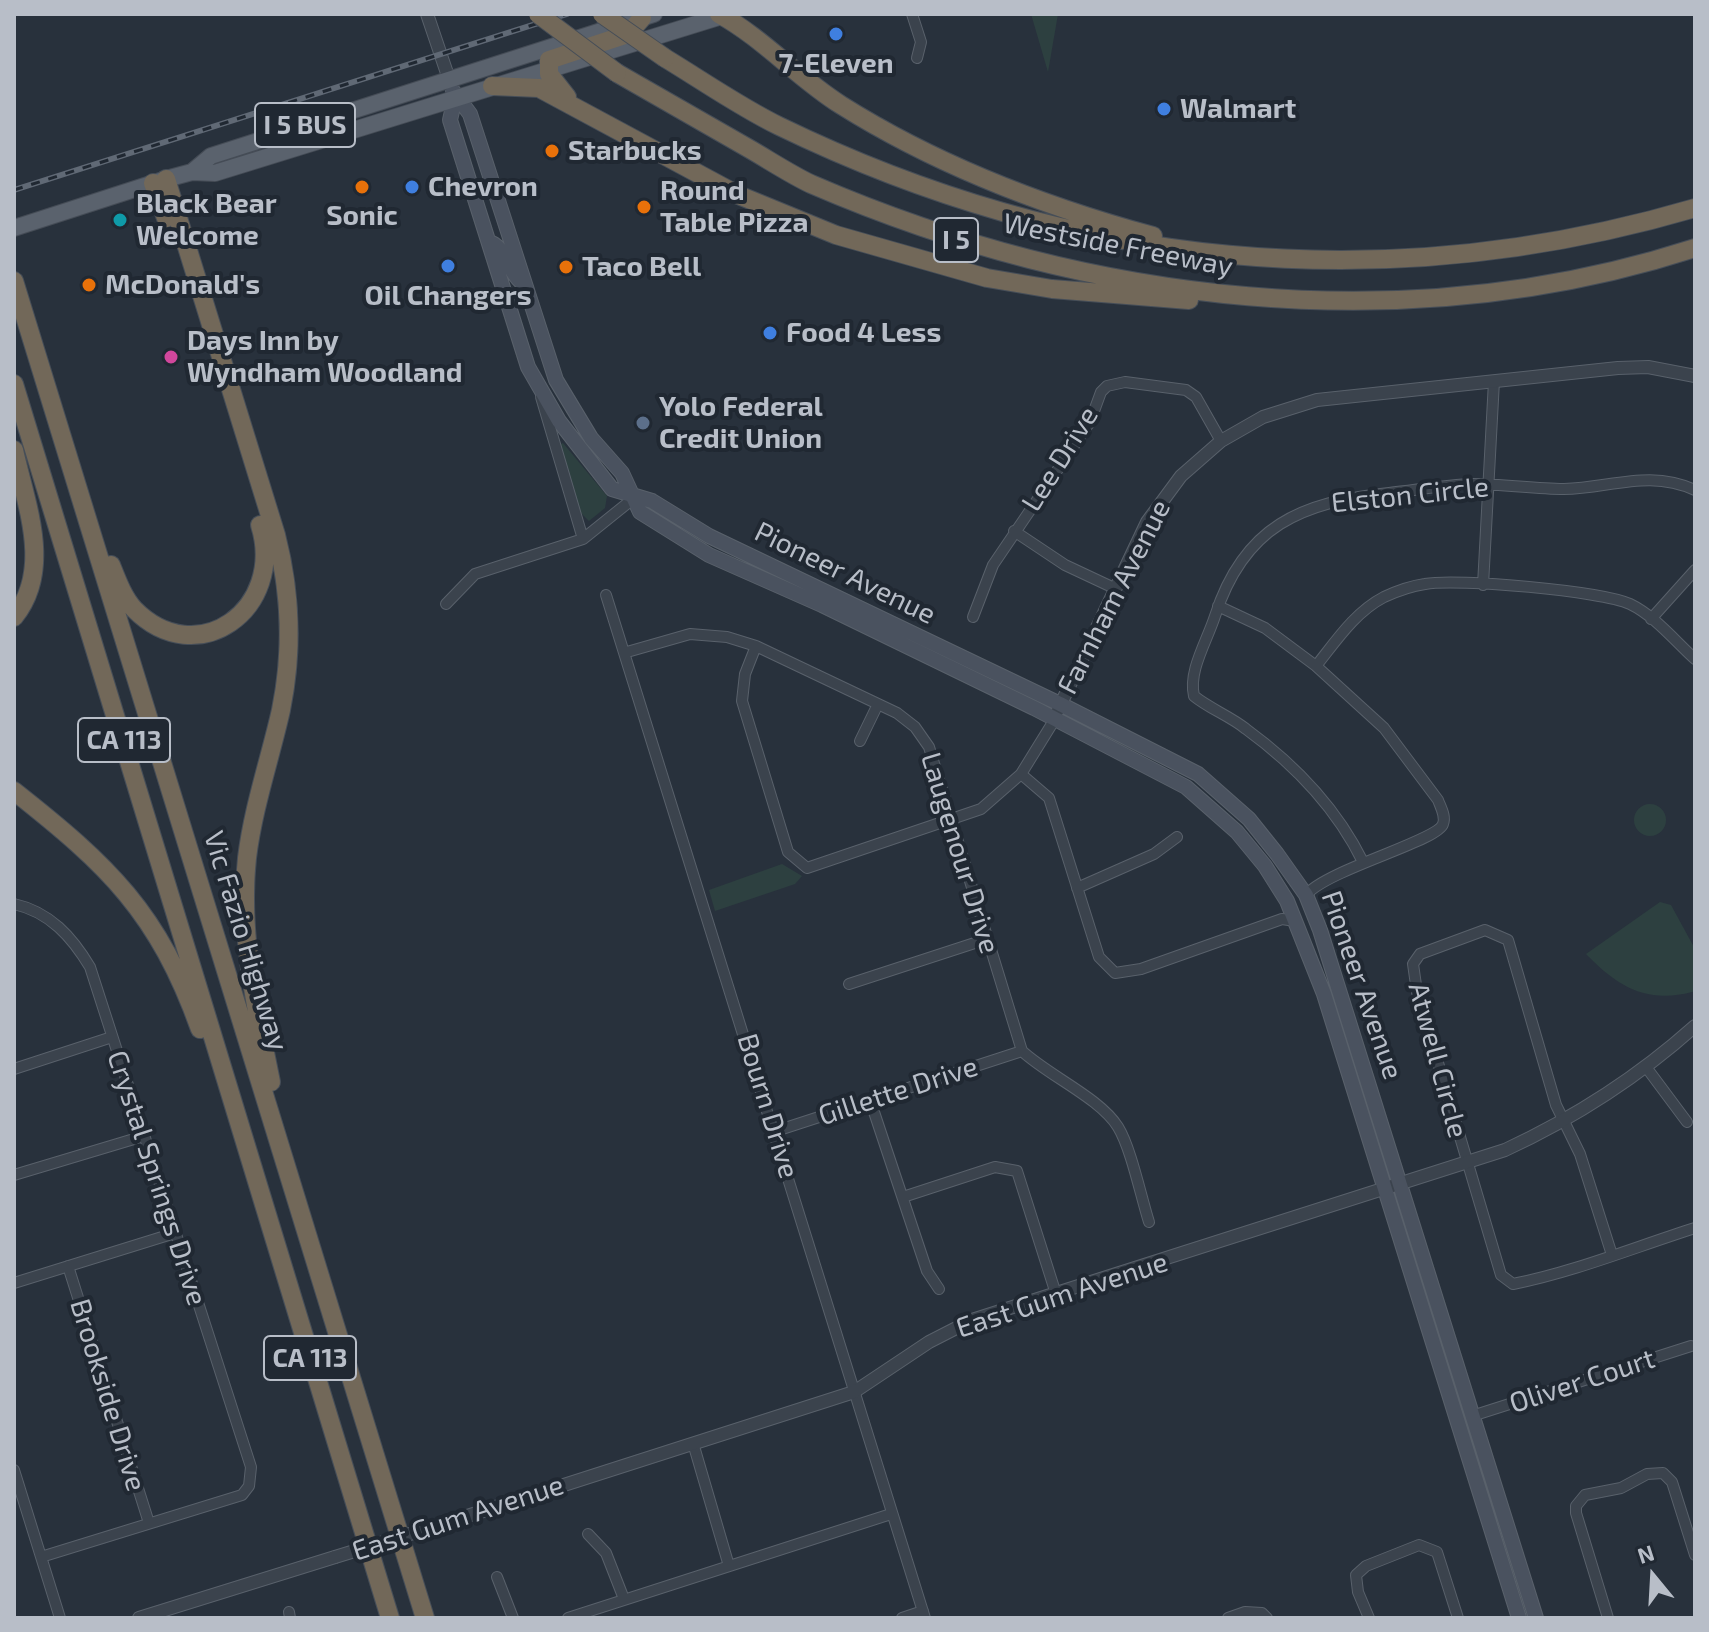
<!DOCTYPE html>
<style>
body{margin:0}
#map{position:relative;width:1709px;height:1632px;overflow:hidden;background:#28313c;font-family:"Exo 2",sans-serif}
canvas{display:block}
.frame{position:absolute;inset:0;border:16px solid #b8bec8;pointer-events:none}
.north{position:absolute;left:1613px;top:1536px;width:80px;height:80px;-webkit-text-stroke:6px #202832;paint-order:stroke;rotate:342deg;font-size:22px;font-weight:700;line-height:32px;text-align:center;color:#b8bec8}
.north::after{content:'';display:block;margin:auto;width:28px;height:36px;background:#b8bec8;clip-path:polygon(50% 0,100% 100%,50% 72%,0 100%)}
</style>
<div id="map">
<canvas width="1709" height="1632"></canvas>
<div class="frame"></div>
<div class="north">N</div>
</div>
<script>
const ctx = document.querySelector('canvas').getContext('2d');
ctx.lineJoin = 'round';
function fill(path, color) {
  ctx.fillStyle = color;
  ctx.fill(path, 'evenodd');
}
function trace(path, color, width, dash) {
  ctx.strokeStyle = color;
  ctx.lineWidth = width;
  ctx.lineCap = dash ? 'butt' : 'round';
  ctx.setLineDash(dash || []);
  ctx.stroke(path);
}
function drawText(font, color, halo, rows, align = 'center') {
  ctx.font = font + ' "Exo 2",sans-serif';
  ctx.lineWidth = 8;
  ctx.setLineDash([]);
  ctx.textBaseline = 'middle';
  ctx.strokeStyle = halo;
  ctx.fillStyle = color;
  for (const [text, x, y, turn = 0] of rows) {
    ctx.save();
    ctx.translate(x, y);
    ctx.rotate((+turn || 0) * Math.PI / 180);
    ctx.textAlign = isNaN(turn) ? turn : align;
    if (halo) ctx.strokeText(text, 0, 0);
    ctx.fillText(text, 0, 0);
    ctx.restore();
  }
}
const green = new Path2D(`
 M1031,14H1058L1048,72Z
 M563,443L607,496L605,508L589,521L579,511L559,445Z
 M1634 820a16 16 0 1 1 32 0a16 16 0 1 1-32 0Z
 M782,864L802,876L795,884L715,911L709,890Z
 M1660,902L1671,905L1695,949V991L1692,992C1646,1004 1617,986 1586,954Z`);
const minor = new Path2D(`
 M912,14L921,42L917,58
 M541,397L583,539
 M1014,531L1065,565L1114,588
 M1483,585L1494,381
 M606,595L925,1618
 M446,604L475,574L583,539L634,498
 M1218,606L1265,628L1316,666L1384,728L1438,800C1441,808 1446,816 1443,824C1438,841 1328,869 1306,895
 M973,617L993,565L1090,422L1101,392L1107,386L1125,382L1186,390L1196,397L1221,441
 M1651,619L1695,570
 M756,646L745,674L742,701L788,852L807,868L981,809L1021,774L1055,719
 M627,652L690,634L727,637L756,646L897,713L915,727L929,747L1022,1051
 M1316,666C1336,641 1355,612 1384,597C1397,591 1411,586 1425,584C1457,578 1602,591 1630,604C1655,616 1675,641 1695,659
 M860,741L878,704
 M1021,774L1049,798L1099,957L1115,973L1141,969L1282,919L1295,921
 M1363,862C1337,809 1294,764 1246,729C1230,716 1210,709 1194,696C1188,671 1207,641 1215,616C1244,526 1301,502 1389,493C1417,490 1445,485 1473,484C1504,484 1534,489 1564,489C1610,488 1650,469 1695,490
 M1077,888L1154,854L1177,837
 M14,904C50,912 72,937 90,967L251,1467L249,1486L242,1495L41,1557
 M849,984L987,939
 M1022,1051C1049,1076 1100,1098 1118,1127C1131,1148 1141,1197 1149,1222
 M1646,1067L1687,1122
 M14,1069L112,1037
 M870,1100L927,1271L939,1289
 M776,1131L1022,1051
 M14,1175L144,1136
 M903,1197L995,1167L1017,1171L1056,1294
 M1612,1255L1580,1154L1556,1105L1508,940L1485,930L1420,954L1413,964L1417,992L1501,1275L1513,1284C1574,1272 1635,1247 1695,1228
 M68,1266L149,1523
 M14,1283L175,1233
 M1472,1416L1691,1346
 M693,1443L729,1566
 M14,1470L60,1618
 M588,1534L606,1553L624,1599
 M497,1577L513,1618
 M289,1612L290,1618
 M568,1618L891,1514
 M902,1618L923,1611
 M1228,1618L1245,1612L1262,1613L1267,1618
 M1369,1618L1358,1592L1356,1575L1366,1566L1419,1545L1437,1552L1458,1618
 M1608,1618L1576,1513V1506L1585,1495L1621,1488L1647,1474L1663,1473L1672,1482L1695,1555`);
const tertiary = new Path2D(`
 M427,14L449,79
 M1058,710L1147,522L1181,476L1221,441L1263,417L1317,400L1618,368L1648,367L1695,376
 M436,1526L854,1392L929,1342L972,1320L1505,1150C1574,1118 1638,1077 1695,1026
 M139,1618L335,1557`);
const secondary = new Path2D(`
 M453,91L470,114L556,380L591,438L622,473L640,512L709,555L822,605L1034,708L1186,787L1237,832L1265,866L1287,901L1324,994L1519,1618
 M455,98L450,120L528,367L559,421L612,489L652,501L709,536L1060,704L1198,774L1249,819L1277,854L1306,895L1320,930L1536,1618
 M492,243C505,249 508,271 521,282`);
const primary = new Path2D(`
 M192,172L211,156L654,14
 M14,228L166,179L192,172L215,173L722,16`);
const motorway = new Path2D(`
 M719,14C763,38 798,78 841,105C938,166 1043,206 1153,236
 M665,58C703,81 740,107 779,126C1072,268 1381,300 1695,208
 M617,73C661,98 705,123 748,148C769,160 790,174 811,184C1089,304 1404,342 1695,248
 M492,86L539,88L736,194L836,235L987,278L1052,289L1189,300
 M567,97L549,74V60L628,34L642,18
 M166,179L276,535C291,593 293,651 281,710C270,759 253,808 247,858C239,934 256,1008 271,1082
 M153,183L166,218
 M14,281L425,1618
 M14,384L390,1618
 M14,450C26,505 53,569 14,617
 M111,565C117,580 123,597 134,609C197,673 286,609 260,525
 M14,791C109,866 158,912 200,1029`);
const rail = new Path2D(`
 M14,190L567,14`);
const tertiaryBridge = new Path2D(`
 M335,1557L436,1526`);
const motorwayBridge = new Path2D(`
 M538,14L617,73
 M602,14L665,58`);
const markers = [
 [836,34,8,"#3f7fe0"],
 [1164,109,8,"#3f7fe0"],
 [552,151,8,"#e8710a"],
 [362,187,8,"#e8710a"],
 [412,187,8,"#3f7fe0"],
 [644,207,8,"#e8710a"],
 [120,220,8,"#0f9aa8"],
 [448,266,8,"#3f7fe0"],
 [566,267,8,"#e8710a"],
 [89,285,8,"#e8710a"],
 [770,333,8,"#3f7fe0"],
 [171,357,8,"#d1479c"],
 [643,423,8,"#5c6f8a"]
];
const shields = [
 [305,125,100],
 [956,240,44],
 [124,740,92],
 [310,1358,92]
];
const shieldNames = [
 ["I 5 BUS",305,125],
 ["I 5",956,240],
 ["CA 113",124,740],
 ["CA 113",310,1358]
];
const poiNames = [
 ["7-Eleven",836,64,"center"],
 ["Walmart",1180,109],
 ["Starbucks",568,151],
 ["Chevron",428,187],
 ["Round",660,191],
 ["Table Pizza",660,223],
 ["Black Bear",136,204],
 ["Welcome",136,236],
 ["Sonic",362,216,"center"],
 ["Taco Bell",582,267],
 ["McDonald's",105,285],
 ["Oil Changers",448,296,"center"],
 ["Food 4 Less",786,333],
 ["Days Inn by",187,341],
 ["Wyndham Woodland",187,373],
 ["Yolo Federal",659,407],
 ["Credit Union",659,439]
];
const streetNames = [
 ["Westside Freeway",1118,245,11],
 ["Lee Drive",1060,459,-58],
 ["Elston Circle",1410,495,-6],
 ["Pioneer Avenue",845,573,26],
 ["Farnham Avenue",1114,597,-63],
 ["Laugenour Drive",960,853,73],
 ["Vic Fazio Highway",246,941,73],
 ["Pioneer Avenue",1362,985,71],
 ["Atwell Circle",1438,1060,75],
 ["Gillette Drive",898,1091,-18],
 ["Bourn Drive",768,1106,73],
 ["Crystal Springs Drive",157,1178,72],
 ["East Gum Avenue",1062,1295,-18],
 ["Oliver Court",1582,1381,-18],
 ["Brookside Drive",108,1395,73],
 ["East Gum Avenue",458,1518,-18]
];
fill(green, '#2d4040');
trace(minor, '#59616b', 12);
trace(tertiary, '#59616b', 14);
trace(secondary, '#59616b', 16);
trace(primary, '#454c56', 18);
trace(motorway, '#464e58', 20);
trace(minor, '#3b434d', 10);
trace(tertiary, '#3b434d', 12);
trace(secondary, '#4a525f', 14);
trace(primary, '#5a626d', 16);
trace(motorway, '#726859', 18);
trace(rail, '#606975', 6);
trace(rail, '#202832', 3, [9]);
trace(tertiaryBridge, '#59616b', 14, []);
trace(motorwayBridge, '#464e58', 20, []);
trace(tertiaryBridge, '#3b434d', 12);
trace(motorwayBridge, '#726859', 18);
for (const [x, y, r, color] of markers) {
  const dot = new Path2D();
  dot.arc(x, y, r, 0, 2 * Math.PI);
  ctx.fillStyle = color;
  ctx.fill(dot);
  trace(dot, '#202832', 3);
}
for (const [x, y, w] of shields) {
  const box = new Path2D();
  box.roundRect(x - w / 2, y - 22, w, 44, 6);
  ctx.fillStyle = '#202832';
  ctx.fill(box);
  trace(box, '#b8bec8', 2);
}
drawText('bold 26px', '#b8bec8', null, shieldNames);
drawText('bold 28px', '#b8bec8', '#202832', poiNames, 'left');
drawText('28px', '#b8bec8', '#202832', streetNames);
</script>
